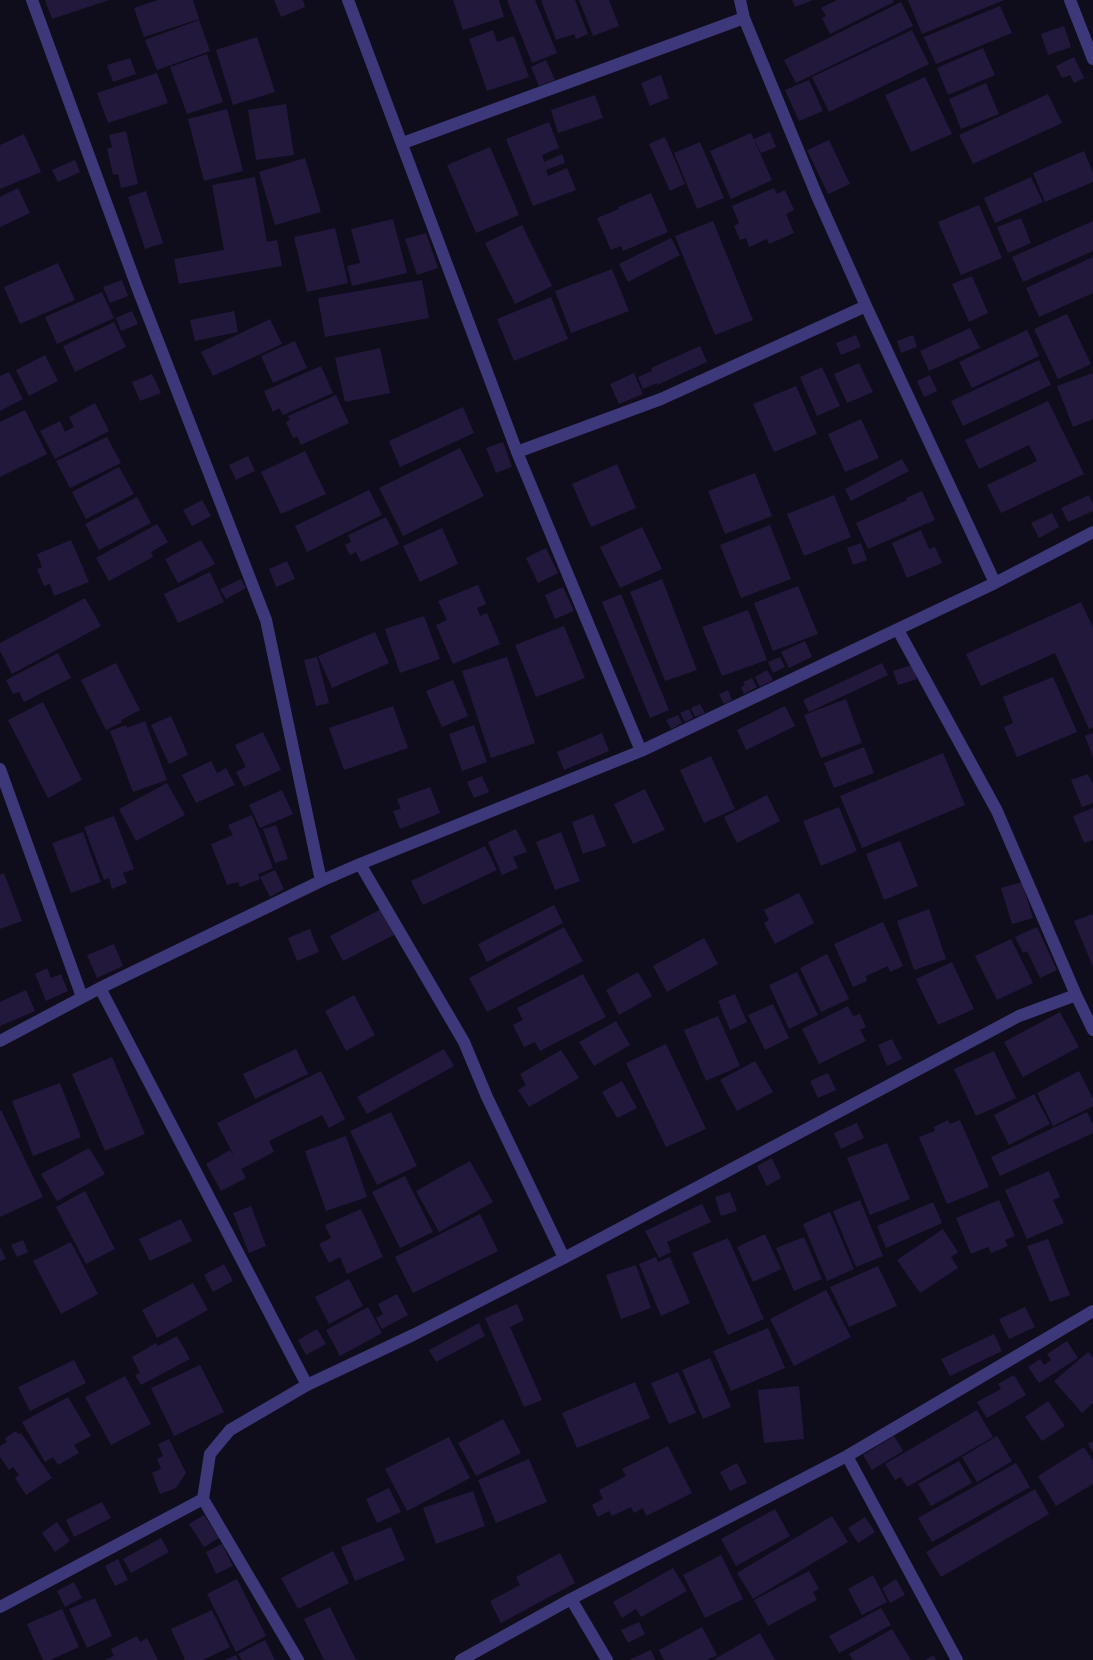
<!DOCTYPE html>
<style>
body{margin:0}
canvas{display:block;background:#0f0c1b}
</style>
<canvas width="1093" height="1660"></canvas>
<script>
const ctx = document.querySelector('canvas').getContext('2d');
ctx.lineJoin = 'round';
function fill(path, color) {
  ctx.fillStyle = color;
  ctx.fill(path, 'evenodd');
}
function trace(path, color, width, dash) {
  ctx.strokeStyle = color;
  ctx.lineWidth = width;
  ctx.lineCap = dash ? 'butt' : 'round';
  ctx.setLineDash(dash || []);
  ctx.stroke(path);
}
const building = new Path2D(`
 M45,0H109L52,19Z
 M158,0H193L199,19L144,37L134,8Z
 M274,0H303L305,7L281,17Z
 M453,0H499L504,17L463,30Z
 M507,0H535L557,53L532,63Z
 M541,0H575L588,34L576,39L574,34L556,40Z
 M579,0H609L619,26L593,36Z
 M792,0H813L795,7Z
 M837,0H893L894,2L830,34L822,18L826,16L821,8Z
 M908,0H1004L922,34Z
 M901,2L913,26L796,83L784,60Z
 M1000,6L1012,33L936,64L924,37Z
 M199,20L210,51L157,70L145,40Z
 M1064,26L1071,47L1048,55L1041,34Z
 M493,30L497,42L514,36L529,77L487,91L469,39Z
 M912,30L929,64L829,112L812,77Z
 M257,37L275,92L233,105L216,50Z
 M983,48L995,75L948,95L937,68Z
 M207,54L223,102L187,114L170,67Z
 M1074,57L1084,78L1074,83L1070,75L1062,78L1056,66Z
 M130,58L136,74L113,82L107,65Z
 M546,60L555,80L539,86L531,67Z
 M157,73L168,103L108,123L97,93Z
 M661,75L669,98L650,106L641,83Z
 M925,77L952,134L911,152L885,95Z
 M809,80L823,111L799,121L785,90Z
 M986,83L999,114L961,129L949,99Z
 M1048,94L1062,123L973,164L959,135Z
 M595,95L603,118L558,133L551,110Z
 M286,104L294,155L256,160L248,110Z
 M227,109L243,171L204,181L188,119Z
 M549,122L559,148L542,155L544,162L562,154L565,163L546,170L548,176L567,168L576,190L533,206L506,139Z
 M126,131L138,184L121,188L118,174L113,175L107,149L112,147L109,135Z
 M770,132L776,147L761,153L754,139Z
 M751,133L772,180L731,199L710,151Z
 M24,134L41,172L0,189V145Z
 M665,137L685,184L670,191L649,144Z
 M829,140L850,184L828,194L807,150Z
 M700,142L724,198L697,209L674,153Z
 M490,147L519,215L476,233L447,165Z
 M1084,151L1093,173V182L1045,202L1033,173Z
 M305,158L321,212L275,225L259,172Z
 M75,160L80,172L58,182L52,170Z
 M255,177L267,242L277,240L282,266L179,284L174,259L224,250L212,185Z
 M1031,177L1043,202L995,223L984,198Z
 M18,188L30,213L0,227V197Z
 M774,188L777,194L785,190L794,210L786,214L794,233L769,244L767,239L749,247L746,238L740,240L734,226L739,223L732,206Z
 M146,191L163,243L145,249L128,197Z
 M651,193L668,232L623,251L621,246L611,250L597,218L619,209L618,207Z
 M979,205L1002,258L961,275L938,222Z
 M1021,218L1031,243L1008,253L997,227Z
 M393,219L407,273L352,286L347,266L360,263L351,229Z
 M713,221L753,320L715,335L675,236Z
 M1093,221V251L1023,282L1012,257Z
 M522,225L552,286L515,304L485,243Z
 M335,228L348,283L307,292L294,237Z
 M426,233L438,268L417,275L405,239Z
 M671,238L680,255L628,282L619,264Z
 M1093,257V293L1039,317L1026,288Z
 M58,263L75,300L20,324L4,287Z
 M612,269L629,311L571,333L555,291Z
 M972,276L988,313L969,322L952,284Z
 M122,280L128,296L110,303L103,287Z
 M422,280L429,318L325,337L318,298Z
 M102,292L114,318L57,344L45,317Z
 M551,297L568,339L514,361L497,319Z
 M132,311L138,324L121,331L116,318Z
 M234,311L238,332L195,341L190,320Z
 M1067,314L1091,364L1058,379L1034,329Z
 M270,319L282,344L213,376L201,352Z
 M114,322L126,347L75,372L63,346Z
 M970,328L980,348L929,371L920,351Z
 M1027,330L1039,356L972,388L959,362Z
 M856,335L861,347L841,355L836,343Z
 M913,335L917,347L901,353L897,341Z
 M295,341L307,368L273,383L261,356Z
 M700,346L707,362L657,385V383L643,389L638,377L652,371L651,368Z
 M380,348L390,393L345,402L335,358Z
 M45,355L58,381L29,396L16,370Z
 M1039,360L1051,385L963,426L951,401Z
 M859,363L873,392L847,403L834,374Z
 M321,366L333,393L283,415L279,408L273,412L264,391Z
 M822,367L840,406L817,416L800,377Z
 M9,372L23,399L0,411V376Z
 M634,373L643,394L619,404L610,384Z
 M1093,373V419L1073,427L1057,386Z
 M152,374L161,393L140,401L132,382Z
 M930,375L937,391L924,397L917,381Z
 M796,386L817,434L774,452L753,404Z
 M336,395L349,423L301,445L297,436L293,438L286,422L290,420L288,416Z
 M1048,401L1084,474L1001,513L987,485L1037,461L1029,445L979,469L965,440Z
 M95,403L109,431L55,459L40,431L60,421L65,432L74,427L69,417Z
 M463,407L474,433L400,467L389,441Z
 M25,410L47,454L0,477V422Z
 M861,419L879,458L845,472L828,434Z
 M107,437L121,463L70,488L56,461Z
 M503,442L512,467L496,473L486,448Z
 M460,448L484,496L403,536L379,488Z
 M305,451L326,494L281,514L261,472Z
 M248,456L255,471L236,480L229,465Z
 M902,459L909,471L851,501L845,489Z
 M617,464L636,508L591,527L572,484Z
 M119,467L134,494L86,519L72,492Z
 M755,473L772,516L725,534L708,491Z
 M369,490L382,515L307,552L295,526Z
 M922,491L935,520L868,549L856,523L907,500L906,498Z
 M834,495L851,537L804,556L787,514Z
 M1089,495L1093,504V511L1068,522L1061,508Z
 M137,497L151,523L99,550L85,524Z
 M202,500L211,516L192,526L183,510Z
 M1052,513L1059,527L1039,538L1031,523Z
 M386,517L399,544L361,562L356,552L350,555L345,545L351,542L348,535Z
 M157,524L168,542L151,552L153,557L109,581L96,558Z
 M770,525L791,579L741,598L720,545Z
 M642,527L662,569L620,588L600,547Z
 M442,528L458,564L420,582L403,546Z
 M921,530L929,549L935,547L942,563L907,578L892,543Z
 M71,540L89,582L54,596L50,584L44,586L37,569L42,567L37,554Z
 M201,540L215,564L178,583L165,559Z
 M861,543L867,560L853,565L847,548Z
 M546,548L558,573L538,583L526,558Z
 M287,561L295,579L276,587L269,569Z
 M210,572L224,602L178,623L164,594Z
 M241,579L246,588L226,599L220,589Z
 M662,579L697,670L665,681L630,592Z
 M478,585L486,604L477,608L480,616L487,613L500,644L453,664L436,625L447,620L438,601Z
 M798,586L818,634L773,651L754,603Z
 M563,587L574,611L555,619L545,595Z
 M621,594L669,710L650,718L602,602Z
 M85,598L101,626L12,674L0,651V643Z
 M1081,602L1093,628V727L1089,729L1055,653L981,686L966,654Z
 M748,610L767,660L722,676L702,627Z
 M424,616L440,659L400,673L385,629Z
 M564,626L585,678L536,697L515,645Z
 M375,632L389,663L332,688L318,656Z
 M805,641L812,657L789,668L781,652Z
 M58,653L71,678L24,702L19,692L13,694L6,680Z
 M317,657L329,703L316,706L304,660Z
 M507,657L535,743L491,758L462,671Z
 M780,657L785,667L773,673L768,662Z
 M116,663L140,710L121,720L122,722L106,730L81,680Z
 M882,663L888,675L809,712L803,700Z
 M912,665L917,679L898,685L893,671Z
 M767,670L773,680L760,687L755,677Z
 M1053,677L1077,732L1017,757L1004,727L1013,723L1003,697Z
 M752,678L757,687L744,694L741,687L745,685L743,682Z
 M453,680L468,716L442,727L426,691Z
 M728,690L732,700L724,704L719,694Z
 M846,699L862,743L821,758L804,715Z
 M43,702L82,780L48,798L8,720Z
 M700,704L705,713L695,717L691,708Z
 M393,706L408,748L344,770L329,728Z
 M785,706L795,726L746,750L737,730Z
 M689,709L693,718L685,722L680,713Z
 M678,715L682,723L671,729L666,720Z
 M171,716L188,755L169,764L151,725Z
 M145,721L167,780L133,792L110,731L126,725L127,728Z
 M474,725L487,762L462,771L449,734Z
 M263,732L281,770L244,787L236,772L246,767L235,745Z
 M602,733L609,751L564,770L557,752Z
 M1093,733V758L1085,736Z
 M864,747L874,773L834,788L824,763Z
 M943,753L965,805L862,848L840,796Z
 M711,756L735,809L704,823L680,770Z
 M211,761L217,773L226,768L235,785L196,803L182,775Z
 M1088,774L1093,785V803L1082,807L1071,780Z
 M482,776L489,792L474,798L467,782Z
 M167,783L185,815L136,841L119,809Z
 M430,787L440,813L400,829L393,811L401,809L397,799Z
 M645,789L665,830L633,844L614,804Z
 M282,790L293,814L260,828L249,805Z
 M767,795L780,821L737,843L724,817Z
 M839,807L857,851L821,866L803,821Z
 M1093,808V840L1084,843L1073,816Z
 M593,814L606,846L583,854L572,822Z
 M252,815L273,868L258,874L260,879L240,887L238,882L227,885L211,844L233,835L228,825Z
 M114,816L134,869L123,873L127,883L112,889L109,878L104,880L84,827Z
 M276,825L288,859L275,863L263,829Z
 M516,829L527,852L513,857L518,868L502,875L488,842Z
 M83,832L101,882L71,893L52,843Z
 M561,832L580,881L555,890L536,842Z
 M900,841L918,886L884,900L866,854Z
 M485,846L497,870L423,905L411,881Z
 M275,870L284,889L270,897L260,877Z
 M4,873L22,921L0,929V875Z
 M1022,882L1033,918L1012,924L1001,888Z
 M799,893L814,923L775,944L764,923L769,920L764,910Z
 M554,905L563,923L487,962L478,944Z
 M381,909L394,935L343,961L330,936Z
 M929,909L946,959L914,970L897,921Z
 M1093,914V967L1074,921Z
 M883,922L903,966L890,972L888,966L866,976L867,981L853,987L834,944Z
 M564,927L583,961L487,1012L469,978Z
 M1037,927L1057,970L1040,978L1027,951L1023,953L1015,937Z
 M310,929L319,952L297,961L288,938Z
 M704,938L718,964L667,992L653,966Z
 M1011,939L1033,983L997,1000L975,956Z
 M114,944L123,966L97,978L87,955Z
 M827,954L849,999L821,1012L800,968Z
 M952,962L974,1009L938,1025L916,979Z
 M47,968L51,978L61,974L68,991L46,1001L35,974Z
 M638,972L652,996L619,1015L606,990Z
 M797,972L818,1015L789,1029L769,985Z
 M583,974L606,1017L540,1051L535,1042L524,1047L513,1025L523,1020L517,1008Z
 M26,990L35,1011L0,1026V1002Z
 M735,994L747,1022L730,1030L718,1001Z
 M354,995L375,1035L346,1051L325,1011Z
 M773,1004L789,1038L765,1050L748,1015Z
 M848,1006L853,1016L860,1014L866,1027L860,1030L866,1041L819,1064L802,1029Z
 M1060,1012L1079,1047L1023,1077L1004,1042Z
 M718,1016L740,1066L706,1081L684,1030Z
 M616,1021L630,1045L594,1066L579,1042Z
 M892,1039L902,1059L887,1066L878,1045Z
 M666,1044L706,1129L666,1147L626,1063Z
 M296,1049L308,1074L255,1099L243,1074Z
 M444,1049L454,1066L367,1114L357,1097Z
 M561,1050L579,1078L529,1107L518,1090L526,1085L520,1074Z
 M994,1051L1016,1098L976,1116L954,1069Z
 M112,1057L145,1134L105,1151L72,1074Z
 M755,1061L773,1092L737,1111L720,1080Z
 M321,1071L345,1119L329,1128L322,1115L269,1141L274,1152L241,1169L246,1178L221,1191L206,1164L230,1150L234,1156L217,1123Z
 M1079,1071L1093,1099V1106L1053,1126L1037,1093Z
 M828,1073L836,1090L818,1098L810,1081Z
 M622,1081L637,1108L617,1118L602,1092Z
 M60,1083L81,1137L33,1156L12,1101Z
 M1034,1094L1050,1124L1009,1145L994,1115Z
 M1,1110L43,1197L0,1217V1111Z
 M391,1112L417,1166L377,1185L350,1131Z
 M1087,1112L1093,1125V1133L1000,1176L991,1157Z
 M948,1120L950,1124L960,1120L989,1187L947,1204L919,1137L935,1131L934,1127Z
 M857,1123L864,1138L841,1149L834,1133Z
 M346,1136L367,1197L326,1211L305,1151Z
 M887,1143L910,1199L870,1215L847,1158Z
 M89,1148L105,1174L57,1201L41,1174Z
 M772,1158L781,1178L767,1186L757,1166Z
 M470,1161L493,1202L439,1232L416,1191Z
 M1049,1171L1060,1197L1053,1200L1064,1223L1027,1239L1005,1190Z
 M405,1176L433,1232L400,1248L372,1192Z
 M85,1191L115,1249L86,1264L56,1207Z
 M730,1192L737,1211L721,1216L715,1197Z
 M860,1200L883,1256L856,1267L833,1211Z
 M999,1200L1015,1236L1005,1240L1008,1246L991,1253L988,1247L971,1254L956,1218Z
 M933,1202L942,1223L886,1248L877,1226Z
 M702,1204L711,1222L667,1242L671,1252L659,1258L645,1231Z
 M251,1206L266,1246L249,1253L233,1213Z
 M361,1209L383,1257L347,1274L340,1257L329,1263L319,1244L331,1238L325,1225Z
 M830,1212L854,1269L827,1281L803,1224Z
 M480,1214L498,1251L413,1293L395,1257Z
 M181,1219L192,1241L150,1261L139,1239Z
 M943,1229L958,1252L951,1257L958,1268L920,1293L897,1260Z
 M765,1234L781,1269L753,1282L737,1247Z
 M804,1237L822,1279L794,1291L776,1248Z
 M728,1238L764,1319L728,1335L692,1253Z
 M1048,1239L1070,1295L1050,1302L1027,1246Z
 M23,1240L28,1252L17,1257L11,1245Z
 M71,1242L98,1294L61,1314L33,1261Z
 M0,1247L6,1259L0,1261Z
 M656,1257L658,1262L670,1257L690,1303L661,1316L639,1264Z
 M224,1264L233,1281L213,1292L204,1275Z
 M636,1265L651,1308L621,1319L606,1275Z
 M878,1266L897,1306L849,1327L830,1287Z
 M349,1279L363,1306L329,1324L315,1297Z
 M193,1283L208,1310L157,1338L142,1310Z
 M826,1290L851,1337L794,1366L770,1319Z
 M397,1294L408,1315L382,1329L376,1318L383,1314L378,1304Z
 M517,1304L524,1320L510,1327L542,1400L524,1407L485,1318Z
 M368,1307L382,1333L340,1356L326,1330Z
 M1025,1307L1035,1327L1009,1339L999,1319Z
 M479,1323L485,1336L436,1362L429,1350Z
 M768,1328L785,1368L731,1391L713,1351Z
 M317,1329L326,1344L306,1355L298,1340Z
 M994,1334L1002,1351L950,1376L941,1359Z
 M177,1336L190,1359L141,1385L135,1375L140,1373L132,1357L156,1343L158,1346Z
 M1067,1341L1078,1358L1039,1383L1028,1367L1040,1359L1044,1365L1051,1360L1047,1354Z
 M1088,1352L1093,1357V1403L1082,1413L1054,1381Z
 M710,1358L731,1407L703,1419L682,1370Z
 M74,1360L86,1383L30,1411L18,1387Z
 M200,1365L224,1412L174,1436L151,1388Z
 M678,1372L696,1413L669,1424L651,1383Z
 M1014,1375L1026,1395L987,1418L977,1402L1001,1389L998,1384Z
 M125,1376L151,1424L111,1445L85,1397Z
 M635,1382L650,1418L577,1448L562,1413Z
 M799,1386L804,1439L764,1443L758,1390Z
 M68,1397L91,1436L74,1445L79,1453L58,1465L53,1457L45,1462L22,1422Z
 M1048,1401L1065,1426L1042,1441L1025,1417Z
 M977,1410L993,1437L907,1487L901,1477L895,1480L885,1464Z
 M503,1419L521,1453L476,1476L458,1443Z
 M16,1431L18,1434L21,1433L52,1478L26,1495L15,1478L19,1475L13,1467L9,1470L0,1457V1446L7,1442L5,1438Z
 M894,1436L903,1451L872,1470L863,1455Z
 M997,1436L1012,1461L977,1482L962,1457Z
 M449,1437L470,1478L407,1511L385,1469Z
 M169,1439L186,1473L176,1488L160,1494L152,1473L161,1469L157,1459L163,1456L158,1444Z
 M1093,1441V1452L1088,1444Z
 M668,1446L692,1493L646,1516L643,1508L634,1513L631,1507L612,1516L609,1511L598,1517L592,1505L603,1499L599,1490L626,1476L622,1469Z
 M1084,1447L1093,1461V1484L1056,1506L1038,1476Z
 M529,1459L547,1502L496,1523L478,1480Z
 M959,1461L972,1483L931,1506L918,1484Z
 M737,1463L747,1483L730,1491L720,1472Z
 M1016,1463L1030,1487L932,1542L918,1518Z
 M389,1488L401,1512L377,1523L366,1499Z
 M1035,1489L1049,1514L941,1577L926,1552Z
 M473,1491L485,1526L436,1544L423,1508Z
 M102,1502L111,1518L74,1537L66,1520Z
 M775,1509L790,1536L736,1566L721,1539Z
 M204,1515L219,1538L204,1547L189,1524Z
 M832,1516L848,1542L753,1599L737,1573Z
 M865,1517L875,1532L858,1543L848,1528Z
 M57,1522L70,1541L55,1552L42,1533Z
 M391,1527L405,1560L355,1581L341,1547Z
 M161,1538L169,1552L131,1573L123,1559Z
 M222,1544L233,1566L216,1574L206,1552Z
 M333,1551L349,1583L298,1609L281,1578Z
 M560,1553L575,1583L501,1623L490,1601L520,1585L516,1577Z
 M721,1555L743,1599L705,1618L683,1575Z
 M118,1559L128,1580L115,1586L105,1566Z
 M673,1568L687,1591L641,1617L636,1609L622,1618L613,1602Z
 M809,1571L819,1589L813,1592L817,1600L768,1626L754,1600Z
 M873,1575L887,1602L862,1615L848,1589Z
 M237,1579L266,1636L236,1652L207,1594Z
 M896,1579L905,1595L890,1603L882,1588Z
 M74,1582L82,1598L65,1607L57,1591Z
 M95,1598L112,1636L87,1648L69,1609Z
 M330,1607L356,1660H324L304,1619Z
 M881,1608L891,1625L839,1653L829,1636Z
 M62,1609L79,1647L50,1660H43L27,1624Z
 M212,1610L230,1647L203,1660H185L171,1629Z
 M639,1622L645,1634L628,1643L621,1630Z
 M702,1627L717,1655L707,1660H664L659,1650Z
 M892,1629L911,1660H853L849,1654Z
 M760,1633L775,1660H713Z
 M137,1636L140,1642L147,1638L158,1660H105L114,1656L111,1649Z
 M265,1640L275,1660H242L238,1654Z
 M651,1650L655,1660H629Z
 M236,1655L238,1660H225Z
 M934,1655L936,1660H925Z`);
const minor = new Path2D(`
 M32,0L137,287L266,620L321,881
 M348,0L517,452L641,751
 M740,0L744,18L817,196L866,306L995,583
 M1070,0L1093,59
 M403,143L744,18
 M517,452L661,399L866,306
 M898,630L997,811L1076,995L1093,1030
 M0,769L82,997
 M360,864L464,1042L487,1097L564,1258
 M100,988L307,1385
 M0,1041L100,988L321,881L360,864L641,751L995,583L1093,532
 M847,1456L957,1660
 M203,1499L298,1660
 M571,1599L607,1660
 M0,1607L203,1499L210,1454L230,1430L307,1385L413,1335L564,1258L1019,1016L1076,995
 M461,1660L571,1599L847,1456L1093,1311`);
fill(building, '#21183c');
trace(minor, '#3c3879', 12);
</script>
